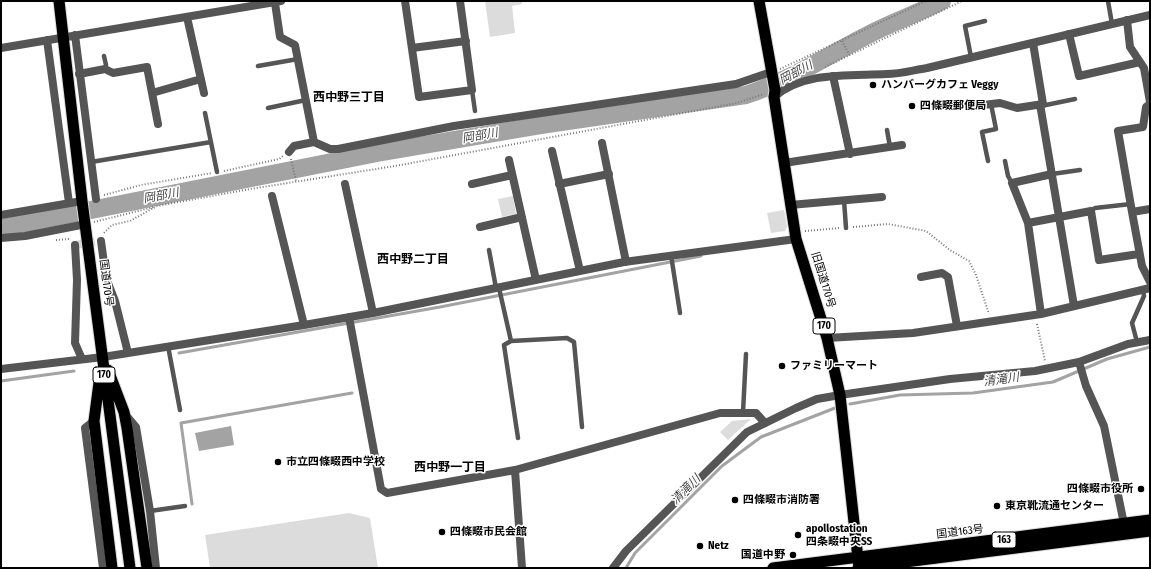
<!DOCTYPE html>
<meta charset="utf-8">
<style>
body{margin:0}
#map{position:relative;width:1151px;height:569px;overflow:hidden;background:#fff;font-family:"Fira Sans Condensed",sans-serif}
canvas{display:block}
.frame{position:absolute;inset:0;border:2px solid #000;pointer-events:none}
</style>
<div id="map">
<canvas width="1151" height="569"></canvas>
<div class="frame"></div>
</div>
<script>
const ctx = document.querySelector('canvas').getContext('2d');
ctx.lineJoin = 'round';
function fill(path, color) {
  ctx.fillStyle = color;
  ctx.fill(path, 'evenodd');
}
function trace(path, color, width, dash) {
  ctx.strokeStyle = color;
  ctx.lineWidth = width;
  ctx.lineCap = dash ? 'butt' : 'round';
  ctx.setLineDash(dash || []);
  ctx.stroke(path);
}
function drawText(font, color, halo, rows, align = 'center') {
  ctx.font = font + ' "Fira Sans Condensed","Noto Sans JP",sans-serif';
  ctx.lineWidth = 3;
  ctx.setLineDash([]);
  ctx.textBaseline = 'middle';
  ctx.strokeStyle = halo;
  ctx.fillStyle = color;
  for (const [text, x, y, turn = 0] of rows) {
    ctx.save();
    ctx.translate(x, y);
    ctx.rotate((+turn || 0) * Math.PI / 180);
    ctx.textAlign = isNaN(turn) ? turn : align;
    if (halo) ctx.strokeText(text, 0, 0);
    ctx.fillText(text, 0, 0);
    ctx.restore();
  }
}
const green = new Path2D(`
 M485,1H522V4L512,6L515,33L490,37Z
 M513,196L516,214L502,217L498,199Z
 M784,210L787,226L785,231L771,233L767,213Z
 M751,419L728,440L720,432L732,421Z
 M349,513L370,518L378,568H210L205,535Z`);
const water = new Path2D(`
 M231,426L234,445L199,451L195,433Z`);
const stream = new Path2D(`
 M179,353L440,307L701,256
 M1,381L74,371
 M850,404L900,395L973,393L1053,382L1107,359L1150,347
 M192,504L181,423L352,393
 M626,568L635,553L722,466L761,437L835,408`);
const river = new Path2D(`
 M1,228L377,153L542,125L746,95C789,81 825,57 864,37C889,23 917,14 942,1`);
const minorTunnel = new Path2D(`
 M75,245L101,241`);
const path = new Path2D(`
 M842,41L850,56
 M825,67L962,1
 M780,69L926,1
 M291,159L296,181
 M224,171L279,159L283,156
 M104,195L141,185L212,173
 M94,222L154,207
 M853,227L888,224L926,231L950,250L969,261L976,275L989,314
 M805,231L840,228
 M104,233L112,225L130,221L157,206L250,189L395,166L737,103L764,94
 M56,240L69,239
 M1037,324L1045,361`);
const service = new Path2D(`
 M1108,1L1112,24
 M104,56L106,65L105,69
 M971,57L965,26L985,21
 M258,66L298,59
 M472,90L475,111
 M1043,104L1046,105L1075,99
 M268,108L306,100
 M205,113L217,172
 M887,130L890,147
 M988,161L982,132L996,129L991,104
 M1005,161L1008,176L1012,183
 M91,162L211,142
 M1052,174L1080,170
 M844,200L846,228
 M1091,211L1095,208L1131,204
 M489,250L496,288
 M671,255L680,313
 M499,288L511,341
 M1137,342L1132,323L1144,296L1143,290
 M168,346L180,410
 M743,412L746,354
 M518,438L504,345L511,341L567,338L574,342L582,427
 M150,511L185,506`);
const minor = new Path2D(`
 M405,1L419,97L472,90L460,1
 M275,3L280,37L295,45L314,142L294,146L289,152
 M187,17L204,93
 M1127,20L1130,47L1144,68L1150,102
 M1069,34L1079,76L1140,62
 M75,35L96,199
 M47,40L69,203
 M1,48L281,1
 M412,48L466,41
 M79,74L105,69L113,73L147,67L158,124
 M833,76L850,154
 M152,93L201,79
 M1040,104L1074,306
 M975,106L1000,103L1017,108L1043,104L1033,43
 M314,142L330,149H338L454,126L736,84L771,72
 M602,143L626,262
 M552,151L580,271
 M509,160L536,280
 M784,163L902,145
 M345,184L373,313
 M472,184L512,175
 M559,184L609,174
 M272,196L304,325
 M790,205L882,197
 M1150,209L1132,212L1142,266L1150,282
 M1132,212L1118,131L1143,127L1146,107L1150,104
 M1,215L82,201
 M1028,223L1091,211L1099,260L1139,254
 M480,227L522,217
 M1,238L25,236L86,224
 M101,241L106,278L115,301L128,353
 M75,245L77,280L75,343L82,359
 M921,277L942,273L948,277L957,326
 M1041,314L1028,223L1012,183L1052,174
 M349,317L381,489L387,493L515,470L720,413H756L765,423
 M827,338L913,333L1041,314L1150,288
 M1079,362L1086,386L1104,426L1124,524
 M1,369L103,357L304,325L373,313L624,262L796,239
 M840,395L950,379L1035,371L1079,362L1128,344L1150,340
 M125,414L136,427L150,511L156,568
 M94,421L85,428L103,568
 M515,470L522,568`);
const tertiary = new Path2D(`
 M774,97C804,71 849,76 887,74C900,74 914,70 927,68L1150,15
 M613,568L626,551L747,432L796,408L817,399L840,395`);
const trunk = new Path2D(`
 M59,1L82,201L130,568
 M759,1L775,90L774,97L796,239L827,338L840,395L859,568
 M108,370L124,412L127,428L147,568
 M100,375L94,421L112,568
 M773,568L1150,520
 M858,568L1150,531`);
const markers = [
 [873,85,4,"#000"],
 [912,106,4,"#000"],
 [782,366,4,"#000"],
 [278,462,4,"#000"],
 [1141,489,4,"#000"],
 [735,500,4,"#000"],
 [997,506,4,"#000"],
 [442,532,4,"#000"],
 [798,535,4,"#000"],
 [700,546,4,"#000"],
 [793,555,4,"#000"]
];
const shields = [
 [824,326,22],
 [104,375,22],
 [1004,540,24]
];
const shieldNames = [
 ["170",824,326],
 ["170",104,375],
 ["163",1004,540]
];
const poiNames = [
 ["ハンバーグカフェ Veggy",881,85],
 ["四條畷郵便局",920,106],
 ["ファミリーマート",790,366],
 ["市立四條畷西中学校",286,462],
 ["四條畷市役所",1133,489,"right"],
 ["四條畷市消防署",743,500],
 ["東京靴流通センター",1005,506],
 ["apollostation",806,529],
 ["四条畷中央SS",806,542],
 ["四條畷市民会館",450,532],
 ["Netz",708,546],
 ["国道中野",785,555,"right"]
];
const streetNames = [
 ["旧国道170号",823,280,73],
 ["国道170号",106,283,83],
 ["国道163号",960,532,-7]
];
const waterNames = [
 ["岡部川",796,73,-28],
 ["岡部川",480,136,-10],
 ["岡部川",161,196,-11],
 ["清滝川",1001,380,-8],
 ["清滝川",686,490,-45]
];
const neighbourhoodNames = [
 ["西中野三丁目",349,98],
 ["西中野二丁目",413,260],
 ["西中野一丁目",450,468]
];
fill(green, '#dcdcdc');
fill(water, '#a3a3a3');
trace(stream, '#a3a3a3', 3);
trace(river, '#a3a3a3', 18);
trace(minorTunnel, '#d9d9d9', 8, [8, 4]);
trace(trunk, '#dbdbdb', 13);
trace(path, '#777', 2, [1, 2]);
trace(service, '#555', 4.5);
trace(minor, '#555', 8);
trace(tertiary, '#555', 8);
trace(trunk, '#000', 11);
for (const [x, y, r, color] of markers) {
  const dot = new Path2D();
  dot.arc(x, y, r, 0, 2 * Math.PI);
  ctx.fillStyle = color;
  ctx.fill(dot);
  trace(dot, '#fff', 1.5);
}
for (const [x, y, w] of shields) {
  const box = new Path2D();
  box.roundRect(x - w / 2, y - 8, w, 16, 3);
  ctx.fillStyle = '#fff';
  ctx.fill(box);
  trace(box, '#000', 1);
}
drawText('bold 10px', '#000', null, shieldNames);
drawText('bold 11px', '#000', '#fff', poiNames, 'left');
drawText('11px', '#000', '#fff', streetNames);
drawText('italic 12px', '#444', '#fff', waterNames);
drawText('bold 12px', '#000', '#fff', neighbourhoodNames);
</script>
